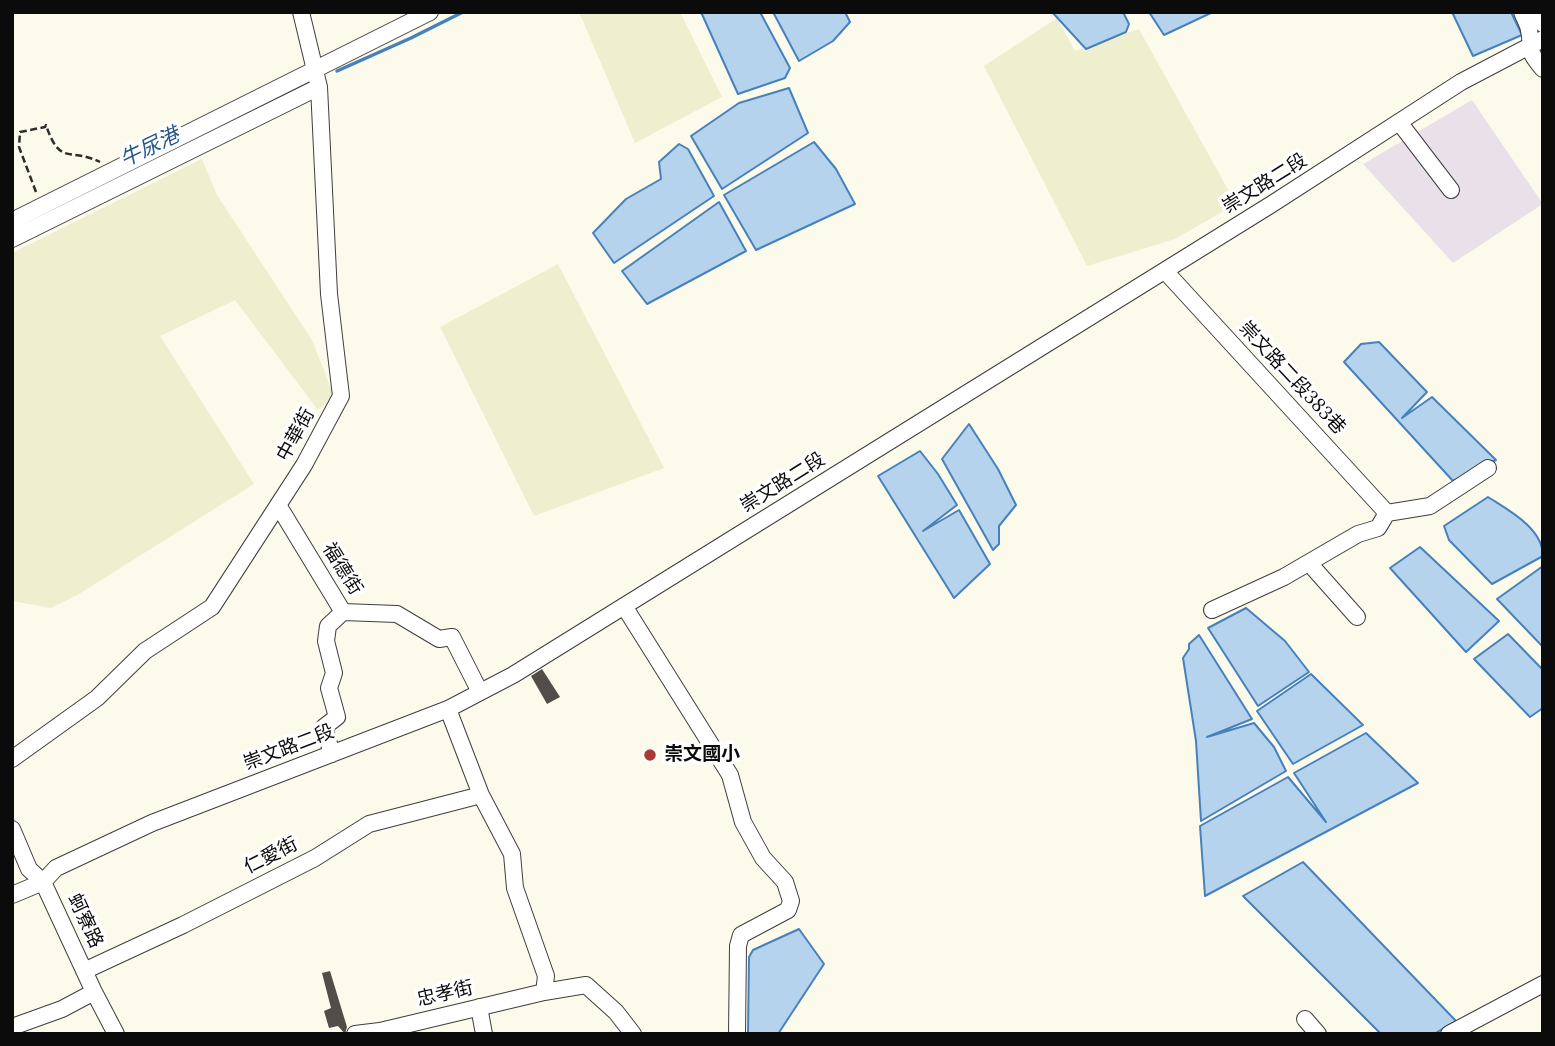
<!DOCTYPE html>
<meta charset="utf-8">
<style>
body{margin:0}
#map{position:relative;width:1555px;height:1046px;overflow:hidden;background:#fcfbeb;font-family:Lora,serif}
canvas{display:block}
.frame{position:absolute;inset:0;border:14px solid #0b0b0b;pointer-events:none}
</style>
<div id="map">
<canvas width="1555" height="1046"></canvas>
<div class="frame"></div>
</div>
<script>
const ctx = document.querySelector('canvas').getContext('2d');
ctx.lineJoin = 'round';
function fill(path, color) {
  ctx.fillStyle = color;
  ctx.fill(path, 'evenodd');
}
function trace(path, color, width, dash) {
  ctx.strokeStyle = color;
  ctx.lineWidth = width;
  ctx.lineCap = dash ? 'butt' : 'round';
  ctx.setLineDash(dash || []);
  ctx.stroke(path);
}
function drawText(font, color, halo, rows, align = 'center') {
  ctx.font = font + ' Lora,"Noto Sans TC",serif';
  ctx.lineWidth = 7;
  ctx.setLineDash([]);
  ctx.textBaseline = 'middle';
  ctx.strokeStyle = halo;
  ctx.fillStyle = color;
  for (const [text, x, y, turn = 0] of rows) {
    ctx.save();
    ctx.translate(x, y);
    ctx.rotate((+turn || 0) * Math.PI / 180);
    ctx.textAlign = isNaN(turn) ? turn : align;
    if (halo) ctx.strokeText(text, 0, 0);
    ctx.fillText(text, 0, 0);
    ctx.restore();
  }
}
const industrial = new Path2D(`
 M1472,100L1543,204L1453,263L1363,164Z`);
const farmland = new Path2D(`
 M579,12H680L722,97L635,143Z
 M1057,18L1075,51L1139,29L1236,204L1175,239L1087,266L984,66Z
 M202,159L217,195L312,340L334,396L318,410L235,300L160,336L254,484L79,594L51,608L12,601V253Z
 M558,264L664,468L534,516L440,327Z`);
const water = new Path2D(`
 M701,12H760L790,68L785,78L738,94Z
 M773,12H845L850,22L833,41L799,61Z
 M1052,12H1123L1129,24L1126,32L1086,49Z
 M1149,12H1213L1164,35Z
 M1452,12H1511L1522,35L1473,56Z
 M789,88L808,133L722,189L691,136L739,103Z
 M814,142L836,169L855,204L756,250L724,195Z
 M679,144L688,149L714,196L614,263L593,233L626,199L661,179L659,162Z
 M719,202L746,251L647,304L622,271Z
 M1379,342L1427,392L1402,418L1432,397L1496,460L1453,481L1344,362L1361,344Z
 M969,424L998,469L1016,505L999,526V544L993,550L942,459Z
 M920,451L938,474L957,505L923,531L959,510L990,564L954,598L878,476Z
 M1488,497C1508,510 1543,528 1543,556L1492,584L1449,540L1444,526Z
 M1420,547L1499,621L1466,652L1390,568Z
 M1543,566V647L1497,599Z
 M1246,608L1285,641L1309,672L1258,706L1208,628Z
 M1508,634L1543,670V708L1530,717L1474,659Z
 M1199,635L1252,719L1207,737L1254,723L1274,747L1286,771L1201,821L1196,741L1183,658L1189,649V644Z
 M1311,674L1363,725L1293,764L1257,711Z
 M1366,733L1418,783L1205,896L1200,826L1288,777L1326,822L1294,773Z
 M1303,862L1456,1021L1434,1034H1381L1243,896Z
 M799,929L824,964L778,1034H748L749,957L753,950Z`);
const stream = new Path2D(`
 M337,71L411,38L463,12`);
const building = new Path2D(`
 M542,669L560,697L547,704L531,676Z
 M330,971L347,1027L345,1034L338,1026L329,1028L324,1011L331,1008L322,973Z`);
const path = new Path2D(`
 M36,192L19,147L20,132L45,127L46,125C60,167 70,147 100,162`);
const minor = new Path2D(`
 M1522,12C1524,18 1528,24 1529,30C1533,52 1526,49 1543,69
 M1538,12L1543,24
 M1399,122L1451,190
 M12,221L430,12
 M12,239L319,87
 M1165,271L1387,513
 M278,505L343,612L397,614L439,639L452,637L480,692
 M1309,563L1357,617
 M624,606L730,775L743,822L763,858L785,882L791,901L788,910L741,935L738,946L737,1034
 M1212,610L1284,577L1358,534L1378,528L1387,513L1430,506L1488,468
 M448,709L481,795L512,854L515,888L546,976L544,992
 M332,754L324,727L337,717L329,688L334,673L326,641L328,626L343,612
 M12,759L97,698L145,651L212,607L304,465L341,396L329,294L319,87L301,12
 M12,829L29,869L43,882L94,992L116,1034
 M12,895L43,882L56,868L152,823L448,709L513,675L1272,204L1461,82L1543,39
 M84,971L183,925L315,858L369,824L481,795
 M479,1007L484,1034
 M1305,1019L1318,1034
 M12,1027L62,1009L94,992
 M355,1034L380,1031L544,992L586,985L616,1012L633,1034
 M1449,1034L1543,984`);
const markers = [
 [650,755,7,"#a83b35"]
];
const streetNames = [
 ["崇文路二段",1265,184,-32],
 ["崇文路二段383巷",1292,378,47],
 ["中華街",296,435,-61],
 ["崇文路二段",783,483,-32],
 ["福德街",342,569,58],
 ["崇文路二段",289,748,-21],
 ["仁愛街",271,856,-27],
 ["蚵寮路",85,921,65],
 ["忠孝街",445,994,-13]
];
const poiNames = [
 ["崇文國小",664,755]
];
const waterNames = [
 ["牛尿港",150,148,-26]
];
fill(industrial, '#e9e0e9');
fill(farmland, '#eeefcf');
fill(water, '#b6d3ed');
trace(water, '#4781bb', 2);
trace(stream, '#4781bb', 3.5);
fill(building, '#524d49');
trace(minor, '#3e3e3e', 18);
trace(path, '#2d2d2d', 2.5, [7, 3.5]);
trace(minor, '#fff', 16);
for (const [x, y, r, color] of markers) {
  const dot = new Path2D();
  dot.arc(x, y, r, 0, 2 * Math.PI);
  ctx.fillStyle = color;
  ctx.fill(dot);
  trace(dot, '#fff', 2.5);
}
drawText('19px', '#0b0b0b', '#fff', streetNames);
drawText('bold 19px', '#0b0b0b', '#fff', poiNames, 'left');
drawText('italic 21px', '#25558b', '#fff', waterNames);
</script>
